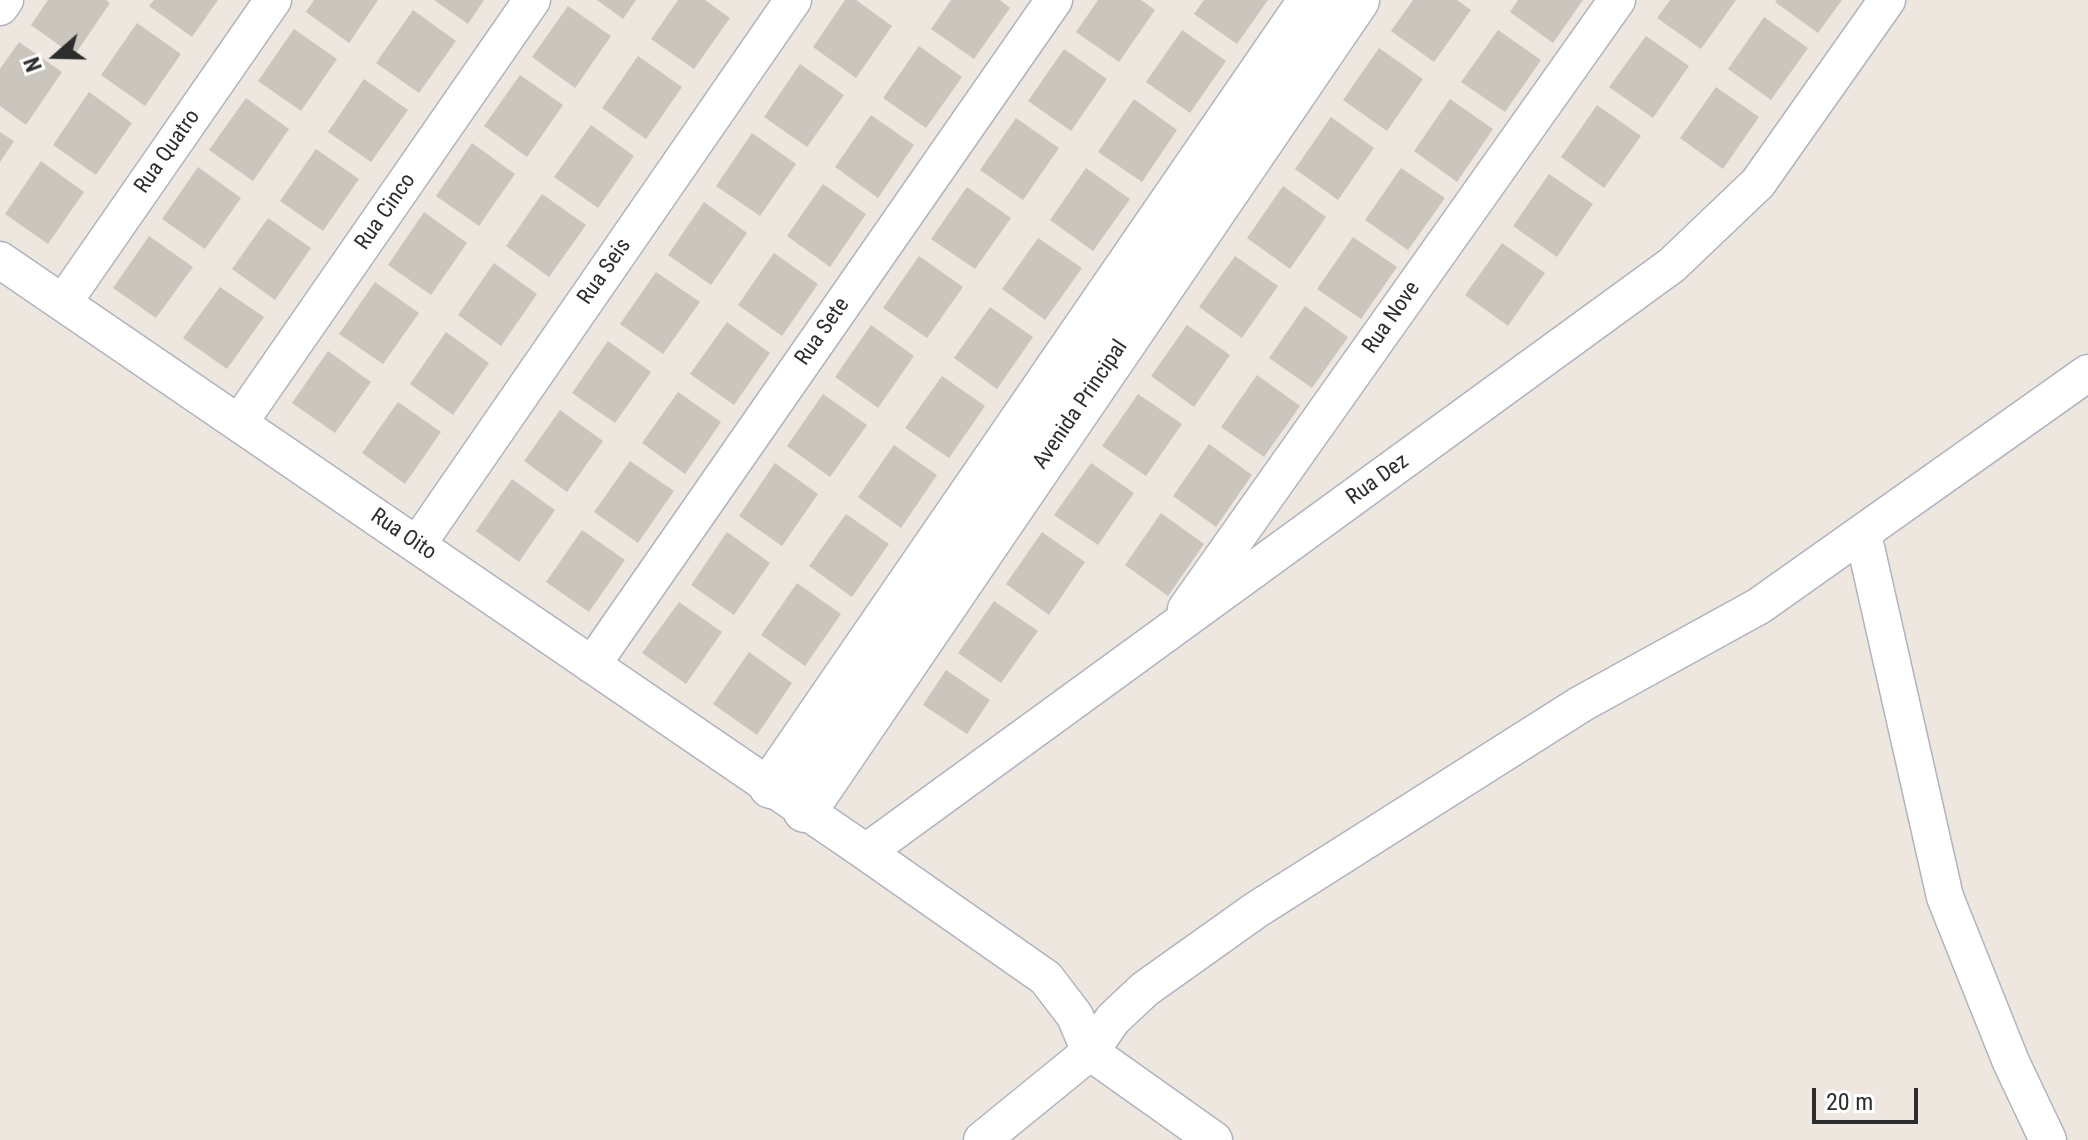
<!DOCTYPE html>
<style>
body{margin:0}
#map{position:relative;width:2088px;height:1140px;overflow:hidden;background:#eee7df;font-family:"Roboto Condensed",sans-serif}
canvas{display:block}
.north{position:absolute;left:16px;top:16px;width:80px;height:80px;-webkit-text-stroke:6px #fff;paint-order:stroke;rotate:250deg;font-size:22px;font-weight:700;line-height:32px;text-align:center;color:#2d2d2d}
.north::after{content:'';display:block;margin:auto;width:28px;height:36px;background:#2d2d2d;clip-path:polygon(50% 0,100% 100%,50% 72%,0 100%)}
.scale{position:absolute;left:1812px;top:1088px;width:106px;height:36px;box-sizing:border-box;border:4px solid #2d2d2d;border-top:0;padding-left:10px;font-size:24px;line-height:28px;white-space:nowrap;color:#2d2d2d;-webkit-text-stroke:6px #fff;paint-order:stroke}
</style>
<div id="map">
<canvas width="2088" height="1140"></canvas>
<div class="north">N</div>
<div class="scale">20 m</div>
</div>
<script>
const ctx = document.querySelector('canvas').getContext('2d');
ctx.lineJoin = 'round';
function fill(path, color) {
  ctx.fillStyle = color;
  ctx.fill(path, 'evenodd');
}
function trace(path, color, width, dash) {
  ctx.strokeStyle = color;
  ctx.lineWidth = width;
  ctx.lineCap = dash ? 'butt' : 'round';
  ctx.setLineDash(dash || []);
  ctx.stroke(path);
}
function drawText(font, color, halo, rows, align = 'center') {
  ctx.font = font + ' "Roboto Condensed",sans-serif';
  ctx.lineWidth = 6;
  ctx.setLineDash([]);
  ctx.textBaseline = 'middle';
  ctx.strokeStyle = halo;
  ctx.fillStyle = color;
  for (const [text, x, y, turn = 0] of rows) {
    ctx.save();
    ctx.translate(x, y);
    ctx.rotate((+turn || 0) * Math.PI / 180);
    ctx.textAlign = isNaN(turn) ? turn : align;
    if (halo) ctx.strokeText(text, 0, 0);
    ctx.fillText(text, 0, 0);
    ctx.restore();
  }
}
const building = new Path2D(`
 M48,0H106L110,3L74,56L31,25Z
 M154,0H218L192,37L149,6Z
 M314,0H378L349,43L306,12Z
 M434,0H484L468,24Z
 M597,0H636L623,19Z
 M678,0H705L730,18L694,69L651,39Z
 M845,0H856L892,26L856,78L813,47Z
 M951,0H1000L1010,8L974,59L931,29Z
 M1098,0H1141L1155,10L1119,62L1076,32Z
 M1204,0H1268L1237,44L1194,14Z
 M1413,0H1457L1471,10L1434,62L1391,31Z
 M1518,0H1583L1553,43L1510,12Z
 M1670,0H1736L1701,49L1657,18Z
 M1777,0H1842L1818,33L1775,2Z
 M568,6L611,36L575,88L532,57Z
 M413,10L456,41L419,93L376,63Z
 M1764,17L1808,48L1771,100L1728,69Z
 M137,23L181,54L145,106L101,75Z
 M294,29L337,59L301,111L258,81Z
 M1182,30L1226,61L1190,113L1146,82Z
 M1498,30L1541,60L1505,112L1461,82Z
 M1646,36L1689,66L1653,118L1609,87Z
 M19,42L62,72L26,125L0,106V69Z
 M919,46L962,77L926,128L883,98Z
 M1379,48L1423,79L1387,131L1343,100Z
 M1064,49L1107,79L1071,131L1028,101Z
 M638,56L682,87L646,139L602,108Z
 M800,64L844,95L807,147L764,117Z
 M520,75L563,105L527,157L484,126Z
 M364,79L408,110L371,162L328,132Z
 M1716,87L1759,117L1723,169L1680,138Z
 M89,92L132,123L96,175L53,145Z
 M246,98L289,129L253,181L209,150Z
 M1134,99L1177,130L1142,182L1098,152Z
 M1450,99L1493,129L1457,182L1414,151Z
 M1597,105L1641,136L1604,188L1561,157Z
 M871,115L914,145L878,198L835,167Z
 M1331,117L1374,148L1338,200L1295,169Z
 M1016,118L1059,148L1023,200L980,170Z
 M591,125L634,156L598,208L554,177Z
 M0,132L14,141L0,162Z
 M752,133L796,164L760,216L716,186Z
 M472,143L515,174L479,226L436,196Z
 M316,149L359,179L323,231L280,201Z
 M41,161L84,192L48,244L5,214Z
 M198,167L241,198L205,249L162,219Z
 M1086,168L1130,199L1093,251L1050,220Z
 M1401,168L1445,198L1408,250L1365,220Z
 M1549,174L1593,204L1557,257L1513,226Z
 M823,184L866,214L830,267L787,236Z
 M1283,186L1326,217L1290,269L1247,238Z
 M967,187L1011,218L975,269L931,239Z
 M542,194L586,225L549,277L506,246Z
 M704,202L747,233L711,285L668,255Z
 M424,212L467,243L431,295L388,265Z
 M268,218L311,248L275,300L232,269Z
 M149,236L193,267L156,318L113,288Z
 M1353,237L1397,267L1361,319L1317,289Z
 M1038,238L1082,268L1045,320L1002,289Z
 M1502,243L1545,273L1508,326L1465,295Z
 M774,253L818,284L782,336L738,305Z
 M919,256L963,287L927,338L883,308Z
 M1235,256L1278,286L1242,338L1199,307Z
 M494,263L537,294L501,346L458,315Z
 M656,272L700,302L663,354L620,324Z
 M375,282L419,313L383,364L339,334Z
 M220,287L264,317L227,369L183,338Z
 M1305,306L1348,337L1312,388L1269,358Z
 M990,307L1033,337L997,389L954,358Z
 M727,322L770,353L734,405L690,374Z
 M871,325L914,356L878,408L835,377Z
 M1187,325L1230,355L1194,407L1151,376Z
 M446,332L489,363L453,415L410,384Z
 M608,341L651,372L615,423L572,393Z
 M328,351L371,382L335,433L292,403Z
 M1257,375L1300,406L1264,457L1221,427Z
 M942,376L985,406L949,458L905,428Z
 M678,392L721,422L685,474L642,443Z
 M823,394L867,425L830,477L787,446Z
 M1138,394L1182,424L1146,476L1102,446Z
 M398,402L441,432L405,484L362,453Z
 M560,410L603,441L567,492L524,461Z
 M1209,444L1252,475L1216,527L1173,496Z
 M894,445L937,475L901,528L858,497Z
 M630,461L674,491L638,543L594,512Z
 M775,463L818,494L782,546L739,516Z
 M1091,463L1134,493L1098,545L1054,515Z
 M512,479L555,510L519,562L476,531Z
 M1161,513L1204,544L1168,596L1125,565Z
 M846,514L889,544L852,597L809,566Z
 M582,530L625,560L589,612L546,582Z
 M727,532L770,563L734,615L691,585Z
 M1042,532L1085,562L1049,615L1006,584Z
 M797,583L841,614L805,666L761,635Z
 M994,601L1038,631L1001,683L958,653Z
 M679,602L722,632L686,684L642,653Z
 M749,652L792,683L757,735L713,704Z
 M946,670L990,700L967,734L923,705Z`);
const street = new Path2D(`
 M0,7L5,0
 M0,260L866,852L1672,265L1758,183L1887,0
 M63,303L273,0
 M239,423L532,0
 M1863,534L1945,897L2011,1062L2048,1140
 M417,545L793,0
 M1186,609L1617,0
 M592,665L1054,0
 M866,852L1046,978L1075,1016L1090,1052L1214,1140
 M982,1140L1090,1052L1113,1019L1145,989L1256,910L1581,704L1759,606L2088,373`);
const secondary = new Path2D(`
 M771,786L1311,0
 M805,810L1357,0`);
const streetNames = [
 ["Rua Quatro",168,152,-55],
 ["Rua Cinco",386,212,-55],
 ["Rua Seis",605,272,-55],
 ["Rua Nove",1392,318,-55],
 ["Rua Sete",823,332,-55],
 ["Avenida Principal",1081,405,-56],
 ["Rua Dez",1378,480,-36],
 ["Rua Oito",403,535,34]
];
fill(building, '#cac5bd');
trace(street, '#afb3bd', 39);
trace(secondary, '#afb3bd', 47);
trace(street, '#fff', 36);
trace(secondary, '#fff', 44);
drawText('22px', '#2d2d2d', '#fff', streetNames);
</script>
